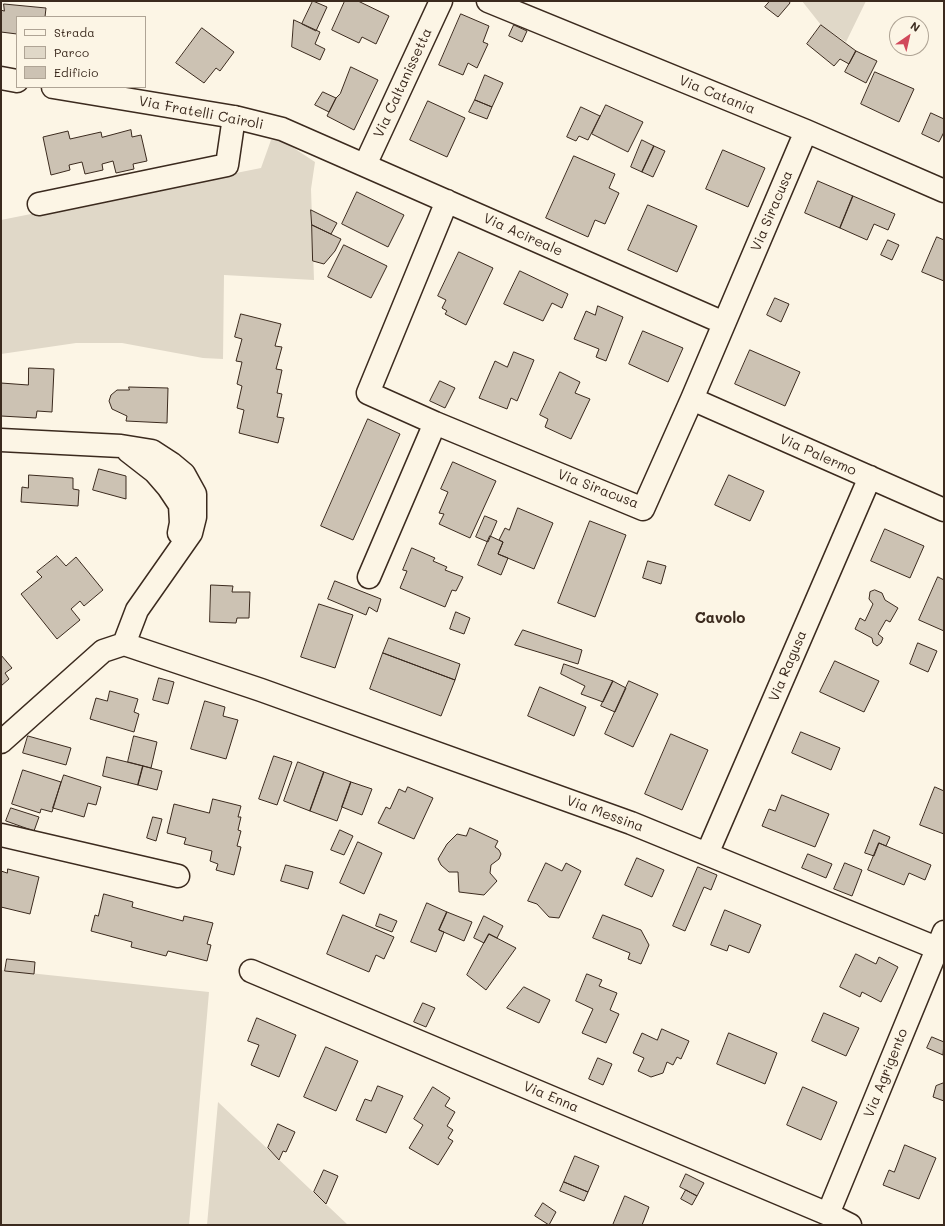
<!DOCTYPE html>
<style>
body{margin:0}
#map{position:relative;width:945px;height:1226px;overflow:hidden;background:#fcf5e5;font-family:Mali,sans-serif}
canvas{display:block}
.frame{position:absolute;inset:0;border:2px solid #3b2a1e;pointer-events:none}
.legend{position:absolute;left:16px;top:16px;width:130px;height:72px;box-sizing:border-box;background:#fcf5e5;border:1px solid #afa495;margin:0;padding:5px 7px;list-style:none;font-size:12px;color:#3b2a1e}
.legend li{display:flex;align-items:center;gap:8px;height:20px}
.legend b{width:20px;border:1px solid #afa495}
.north{position:absolute;left:889px;top:16px;width:40px;height:40px;box-sizing:border-box;background:#fcf5e5;border:1px solid #afa495;border-radius:50%;rotate:34deg;font-size:11px;font-weight:700;line-height:16px;text-align:center;color:#3b2a1e}
.north::after{content:'';display:block;margin:auto;width:14px;height:18px;background:#d1495b;clip-path:polygon(50% 0,100% 100%,50% 72%,0 100%)}
</style>
<div id="map">
<canvas width="945" height="1226"></canvas>
<div class="frame"></div>
<ul class="legend">
<li><b style="height:5px;background:#fcf5e5"></b>Strada</li>
<li><b style="height:11px;background:#e0d8c8"></b>Parco</li>
<li><b style="height:11px;background:#ccc2b3"></b>Edificio</li>
</ul>
<div class="north">N</div>
</div>
<script>
const ctx = document.querySelector('canvas').getContext('2d');
ctx.lineJoin = 'round';
function fill(path, color) {
  ctx.fillStyle = color;
  ctx.fill(path, 'evenodd');
}
function trace(path, color, width, dash) {
  ctx.strokeStyle = color;
  ctx.lineWidth = width;
  ctx.lineCap = dash ? 'butt' : 'round';
  ctx.setLineDash(dash || []);
  ctx.stroke(path);
}
function drawText(font, color, halo, rows, align = 'center') {
  ctx.font = font + ' Mali,sans-serif';
  ctx.lineWidth = 3.5;
  ctx.setLineDash([]);
  ctx.textBaseline = 'middle';
  ctx.strokeStyle = halo;
  ctx.fillStyle = color;
  for (const [text, x, y, turn = 0] of rows) {
    ctx.save();
    ctx.translate(x, y);
    ctx.rotate((+turn || 0) * Math.PI / 180);
    ctx.textAlign = isNaN(turn) ? turn : align;
    if (halo) ctx.strokeText(text, 0, 0);
    ctx.fillText(text, 0, 0);
    ctx.restore();
  }
}
const green = new Path2D(`
 M802,1H866L846,42L821,25Z
 M271,140L283,141L315,162L311,189L314,280L224,275L223,359L203,358L122,343H76L1,354V220L261,168Z
 M1,970L209,992L189,1225H1Z
 M218,1102L348,1225H207Z`);
const building = new Path2D(`
 M313,1L327,7L316,31L302,24Z
 M345,1H358L389,16L376,44L362,37L359,43L332,30Z
 M770,1H789L790,3L778,17L765,7Z
 M4,4L46,8L45,17H17V34L1,32V10L4,11Z
 M461,14L489,26L483,42L488,44L477,68L468,63L463,75L439,65Z
 M294,20L320,32L315,44L325,49L320,60L292,47Z
 M514,25L527,31L522,42L509,36Z
 M821,25L856,51L849,64L840,59L834,66L807,44Z
 M202,28L234,52L220,71L216,68L204,83L176,63Z
 M856,51L877,61L866,83L845,72Z
 M351,67L378,80L354,130L327,116L336,98L340,94Z
 M875,72L914,89L899,122L861,104Z
 M485,75L503,83L492,107L475,100Z
 M323,92L336,98L329,112L315,105Z
 M475,100L492,107L487,119L469,112Z
 M428,101L465,118L447,157L410,140Z
 M606,105L643,122L628,152L592,134Z
 M581,107L600,116L588,140L579,136L576,141L567,137Z
 M931,113L944,119V132L939,142L922,134Z
 M131,130L132,137L141,135L147,161L133,164L134,169L116,173L113,161L102,164L103,170L85,174L82,162L69,165L70,170L51,175L43,137L68,131L70,139L101,132L102,137Z
 M642,140L654,146L642,172L631,167Z
 M654,146L665,151L653,177L642,172Z
 M723,150L765,168L748,207L706,189Z
 M574,156L615,174L609,188L619,193L605,224L595,220L588,237L546,218Z
 M818,181L853,196L840,228L805,213Z
 M357,192L404,215L388,247L342,224Z
 M853,196L895,214L888,230L874,224L867,240L840,228Z
 M648,205L697,226L677,272L628,250Z
 M311,210L337,223L331,234L312,225Z
 M312,225L341,239L335,251L324,264L313,261Z
 M937,237L944,240V281L922,272Z
 M888,240L899,245L892,260L881,255Z
 M344,245L387,266L371,298L328,277Z
 M459,252L493,268L466,325L445,314L447,311L442,308L446,300L438,296Z
 M520,271L568,294L562,308L552,303L543,321L504,304Z
 M775,298L789,304L781,322L767,315Z
 M598,306L623,317L606,361L596,357L599,349L574,339L586,311L595,315Z
 M241,314L281,324L275,346L282,347L276,369L282,370L277,393L282,394L277,417L284,418L278,443L239,433L244,410L237,408L242,386L237,384L242,362L236,361L242,339L235,337Z
 M643,331L683,348L668,382L629,364Z
 M750,350L800,372L785,406L735,384Z
 M514,352L534,360L517,401L511,398L507,409L479,398L495,361L507,367Z
 M29,368L54,369L52,412L37,411L36,418L1,416V383L28,385Z
 M560,372L580,382L575,393L590,399L571,439L545,427L548,419L540,415Z
 M440,381L455,388L445,408L430,401Z
 M129,387L168,388L167,423L126,421L127,416L112,409L109,401L111,395L117,390H129Z
 M368,419L400,434L353,540L321,526Z
 M453,462L496,481L470,538L439,524L444,514L439,513L448,492L441,489Z
 M99,469L126,476V499L93,490Z
 M29,475L73,478V489L79,490L78,506L21,502L22,487L28,488Z
 M729,475L764,491L750,521L715,505Z
 M518,508L553,523L534,569L498,554L503,542L499,540L505,528L509,530Z
 M485,516L497,521L488,542L476,537Z
 M590,521L626,535L595,617L558,603Z
 M885,529L924,546L910,578L871,561Z
 M490,536L503,542L498,554L508,558L501,575L478,565Z
 M412,548L435,558L433,561L447,567L445,570L463,577L456,591L452,590L445,607L400,588L407,571L403,570Z
 M57,556L66,566L76,557L103,590L84,606L80,601L71,609L80,620L57,639L21,594L42,577L37,572Z
 M648,561L666,566L661,584L643,578Z
 M938,577L944,580V631L919,620Z
 M335,581L381,599L377,612L369,607L366,615L328,599Z
 M211,585L233,586L232,592H250L249,618H237L236,623L210,622Z
 M875,590L882,593L885,600L898,608L890,622L886,620L878,634L883,638L881,643L877,646L873,643L872,638L855,629L860,618L865,621L873,604L869,599L870,592Z
 M319,604L353,615L335,668L301,657Z
 M456,612L470,618L464,634L450,629Z
 M523,630L582,650L578,664L515,645Z
 M389,638L460,664L455,680L383,653Z
 M918,643L937,651L928,672L910,664Z
 M383,653L455,680L441,716L370,689Z
 M1,655L12,668L5,673L9,679L1,686Z
 M835,661L879,681L864,712L820,692Z
 M564,664L613,681L603,702L581,694L585,686L561,674Z
 M159,678L174,682L168,704L153,700Z
 M613,681L626,688L615,712L601,706Z
 M629,681L658,694L633,747L605,734Z
 M540,687L586,707L574,736L528,716Z
 M110,691L138,699L134,712L139,714L134,732L90,719L96,698L107,701Z
 M205,701L225,707L223,716L238,720L226,759L191,749Z
 M801,732L840,748L831,770L792,753Z
 M671,734L708,750L682,810L645,794Z
 M28,736L71,748L66,765L23,753Z
 M134,736L157,742L151,768L128,762Z
 M274,756L292,762L277,805L259,799Z
 M107,757L143,766L138,785L103,776Z
 M298,762L324,772L310,811L284,801Z
 M143,766L162,771L157,790L138,785Z
 M23,770L61,782L52,812L41,809L40,813L12,804Z
 M324,772L351,782L337,821L310,811Z
 M64,775L101,787L96,805L88,803L84,817L53,808Z
 M351,782L372,789L362,815L342,807Z
 M408,787L433,798L414,839L378,823L386,807L390,809L399,789L405,792Z
 M935,787L944,791V834L920,825Z
 M782,795L829,814L815,847L762,826L769,809L775,811Z
 M213,799L241,806L238,817H241L238,830L241,831L237,846L241,847L234,875L216,870L218,864L210,861L212,851L184,844L186,838L167,833L174,804L209,813Z
 M11,808L39,817L34,831L6,821Z
 M153,817L162,819L156,841L147,838Z
 M470,828L498,841L495,847L499,850L501,854L499,859L491,865L490,873L497,881L484,895L459,892L458,872H449L441,865L438,859L447,844L457,834L466,836Z
 M340,830L353,836L344,855L331,850Z
 M874,830L890,837L886,846L879,843L874,856L865,853Z
 M358,842L382,853L364,894L340,883Z
 M879,843L931,865L925,880L909,873L904,885L868,870Z
 M808,854L832,864L826,878L802,868Z
 M637,858L664,870L652,897L625,885Z
 M546,863L562,871L566,863L581,871L559,918L549,917L537,904L528,901Z
 M845,863L862,870L852,896L834,889Z
 M286,865L313,872L308,889L281,881Z
 M698,867L717,875L711,890L704,887L685,931L673,926Z
 M8,869L39,877L30,914L1,907V871L7,873Z
 M104,894L133,902L132,907L183,921L184,916L213,923L207,944L211,945L207,961L168,951L166,956L131,947L132,942L91,931L95,915L98,916Z
 M427,903L447,912L439,930L444,932L436,952L411,942Z
 M725,910L761,925L749,953L729,945L727,951L711,945Z
 M447,912L472,922L464,941L439,930Z
 M380,914L397,921L392,932L376,926Z
 M343,915L394,937L384,959L376,955L369,972L327,954Z
 M603,915L641,930L649,945L641,964L628,959L630,953L593,938Z
 M484,916L503,926L497,938L489,934L484,943L474,938Z
 M489,934L516,948L486,990L467,975Z
 M856,954L876,964L879,957L898,967L881,1002L862,992L860,997L840,987Z
 M7,959L35,962L34,974L5,971Z
 M587,974L602,980L599,986L617,993L610,1010L619,1014L606,1043L582,1033L593,1009L576,1001Z
 M524,987L550,1000L539,1023L507,1008Z
 M423,1003L435,1008L426,1027L414,1022Z
 M824,1013L859,1028L846,1056L812,1041Z
 M257,1018L296,1035L279,1077L251,1065L259,1045L248,1041Z
 M662,1029L689,1041L681,1059L677,1057L673,1065L667,1062L663,1073L651,1077L638,1071L644,1058L633,1053L642,1033L657,1040Z
 M729,1033L777,1053L765,1084L717,1064Z
 M932,1037L944,1042L943,1055L927,1048Z
 M326,1047L358,1061L336,1111L304,1097Z
 M598,1058L612,1064L603,1085L589,1079Z
 M944,1083V1101L933,1097L936,1086Z
 M378,1086L403,1096L386,1133L356,1120L365,1099L371,1101Z
 M433,1087L450,1098L445,1106L455,1112L447,1126L453,1130L448,1138L453,1141L438,1165L409,1148L423,1125L414,1119Z
 M803,1087L837,1102L821,1140L787,1125Z
 M278,1124L295,1132L286,1152L283,1151L279,1160L268,1148Z
 M905,1145L936,1158L919,1199L883,1185L889,1170L894,1172Z
 M575,1156L599,1166L588,1192L564,1182Z
 M324,1170L338,1176L326,1204L314,1192Z
 M686,1174L704,1183L697,1196L680,1187Z
 M564,1182L588,1192L584,1201L560,1191Z
 M686,1190L697,1196L692,1205L681,1199Z
 M625,1196L649,1207L642,1225H613Z
 M543,1203L556,1212L549,1225L535,1216Z`);
const minor = new Path2D(`
 M488,1L806,131L944,191
 M1,78L17,81
 M53,87L234,117L282,129L724,323
 M365,165L441,1
 M447,201L368,393L435,423L643,509L692,399L806,131
 M39,204L227,165L234,117
 M692,399L944,510
 M1,440L121,446L152,451L172,464L184,474L195,494V517L191,533L137,610L124,644
 M128,451L155,472L168,487L180,505L181,523L179,533
 M369,577L435,423
 M1,742L103,651L124,644L261,690L631,823L944,951
 M1,835L178,876
 M707,854L870,477
 M251,971L828,1214L850,1225
 M828,1214L944,932`);
const streetNames = [
 ["Via Caltanissetta",403,83,-65],
 ["Via Catania",717,95,22],
 ["Via Fratelli Cairoli",201,113,11],
 ["Via Siracusa",772,211,-67],
 ["Via Acireale",523,235,24],
 ["Via Palermo",818,455,24],
 ["Via Siracusa",598,489,21],
 ["Via Ragusa",788,666,-67],
 ["Via Messina",605,814,20],
 ["Via Agrigento",886,1073,-68],
 ["Via Enna",551,1097,23]
];
const neighbourhoodNames = [
 ["Cavolo",720,618]
];
fill(green, '#e0d8c8');
fill(building, '#ccc2b3');
trace(building, '#3b2a1e', 1);
trace(minor, '#3b2a1e', 25);
trace(minor, '#fcf5e5', 22);
drawText('14px', '#3b2a1e', '#fcf5e5', streetNames);
drawText('bold 15px', '#3b2a1e', '#fcf5e5', neighbourhoodNames);
</script>
